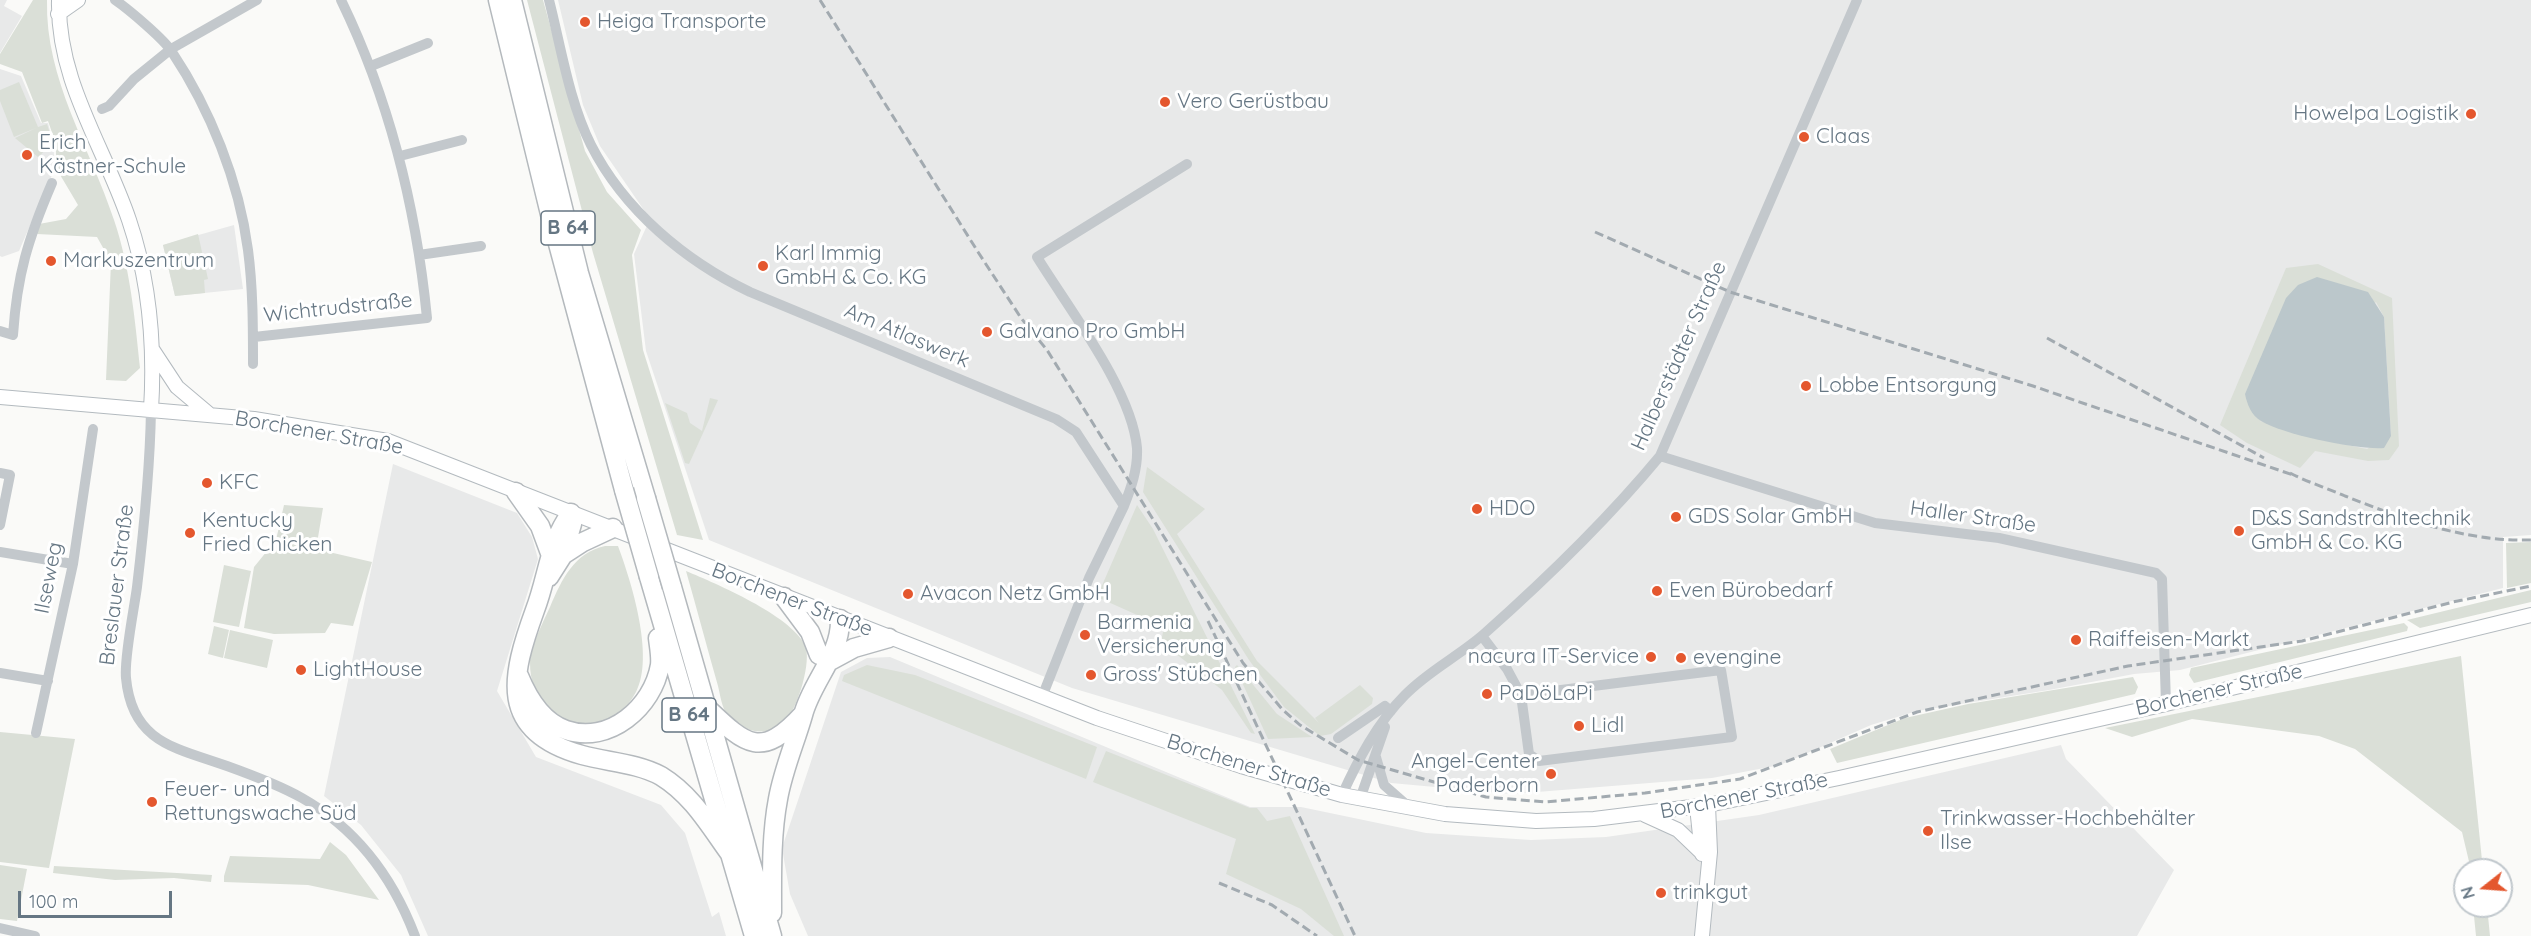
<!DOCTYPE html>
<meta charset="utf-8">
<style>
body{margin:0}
#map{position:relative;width:2531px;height:936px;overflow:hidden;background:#fafaf8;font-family:Quicksand,sans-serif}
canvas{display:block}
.north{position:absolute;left:2453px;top:858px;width:60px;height:60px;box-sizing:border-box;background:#fff;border:2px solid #c1c8cd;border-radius:50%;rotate:253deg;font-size:16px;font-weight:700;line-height:24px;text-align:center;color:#657683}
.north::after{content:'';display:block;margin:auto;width:21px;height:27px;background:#e4572e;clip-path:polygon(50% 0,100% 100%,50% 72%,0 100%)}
.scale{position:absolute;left:18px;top:891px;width:154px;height:27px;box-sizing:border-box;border:3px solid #657683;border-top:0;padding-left:8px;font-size:18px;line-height:21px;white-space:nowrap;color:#657683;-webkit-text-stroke:4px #fff;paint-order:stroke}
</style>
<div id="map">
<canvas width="2531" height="936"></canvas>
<div class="north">N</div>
<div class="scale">100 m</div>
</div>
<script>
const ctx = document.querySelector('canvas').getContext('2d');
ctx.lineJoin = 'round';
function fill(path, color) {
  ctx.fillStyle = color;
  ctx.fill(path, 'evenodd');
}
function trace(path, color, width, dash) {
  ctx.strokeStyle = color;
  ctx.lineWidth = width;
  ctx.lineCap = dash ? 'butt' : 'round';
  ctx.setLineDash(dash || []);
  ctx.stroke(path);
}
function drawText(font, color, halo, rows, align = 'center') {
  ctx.font = font + ' Quicksand,sans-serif';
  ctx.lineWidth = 6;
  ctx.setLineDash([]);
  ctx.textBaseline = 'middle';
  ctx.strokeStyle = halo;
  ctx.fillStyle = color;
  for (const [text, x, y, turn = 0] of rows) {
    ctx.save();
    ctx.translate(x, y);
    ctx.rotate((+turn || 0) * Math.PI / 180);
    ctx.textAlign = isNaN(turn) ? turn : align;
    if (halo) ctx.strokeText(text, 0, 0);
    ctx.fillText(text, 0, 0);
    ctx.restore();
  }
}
const built = new Path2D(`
 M0,0H7L4,6L22,16L0,53Z
 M558,0H2531V535L2503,537V588L2180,670L2134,674L2049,690L1917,711L1871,725L1780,765L1712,778L1512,794L1391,783L1072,688L709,540L646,351L634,254L650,219L600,146L583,105Z
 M0,69L21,76L41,123H48L53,142L55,168L19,251L2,257L0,256Z
 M234,225L243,289L175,296L163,245Z
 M393,464L517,513L532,537L538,559L497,691L536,757L661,805L685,833L712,917L719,912L726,936H428L401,875L361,825L324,796Z
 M890,657L1250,807H1301L1426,833L1531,840L1606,837L1759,815L2061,745L2066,759L2174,870L2137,936H808L790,894L782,848L841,672L867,658Z`);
const green = new Path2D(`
 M33,0H47C45,80 90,147 114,220C130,267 135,319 140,368L126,381L106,380L111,262L97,237L37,234L39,224L66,219L78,205L56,168V144L48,121L42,123L22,72L0,64V54Z
 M527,0H543L585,151L607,192L641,230L632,255L643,350L703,540L677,535L593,253Z
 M19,82L38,127L47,124L53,143L38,157L15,138L36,128L14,137L0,101V90Z
 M198,234L208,279L204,280L205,293L175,296L163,245Z
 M2318,264L2392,298L2399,446L2389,460L2368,461L2315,451L2300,468L2247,443L2220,425L2286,268ZM2376,302L2384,317L2391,435L2367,449L2313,438L2260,421Z
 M710,398L718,400L689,464L685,463L665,403L687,413L690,423L702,431Z
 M1147,467L1205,509L1177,534L1257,661L1319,723L1315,718L1360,685L1373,698L1372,704L1331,734L1320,736L1284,707L1249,660L1143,492Z
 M284,505L323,508L316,549L372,562L353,626L331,623L325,633L274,634L244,628L254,567L276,540Z
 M1137,505L1153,529L1255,734L1251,733L1222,690L1161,642L1164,627L1097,597Z
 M2531,542V583L2507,588L2506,543Z
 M605,546H618C631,581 655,656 636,692C605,750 529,725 530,662C530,648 544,620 550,607C562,579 574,553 605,546Z
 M224,565L251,571L239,627L213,622Z
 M686,571C717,584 790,615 805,645C812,661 798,706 787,719C770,739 744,733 728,716C722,709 720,694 718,686C707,648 697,609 686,571Z
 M2531,590V602L2420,628L2407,620Z
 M2404,623L2408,627L2407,631L2194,683L2189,675L2191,668Z
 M214,626L229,630L223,658L208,654Z
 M230,630L273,640L267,668L224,658Z
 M2461,656L2483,870H2471L2462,832L2355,749L2319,736L2192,719L2132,737L2105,728Z
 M867,665L915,675L1097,747L1086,779L842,681L844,675Z
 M1237,665L1277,714L1312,737L1268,739L1235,667Z
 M2133,677L2138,687L2135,694L1837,763L1830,749L1905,718L1968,704Z
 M0,732L75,739L49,868L0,862Z
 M1106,751L1250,808H1257L1267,821L1290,816L1344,936H1334L1301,909L1226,874L1236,839L1093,782Z
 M330,842L346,855L379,900L308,885L224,882V876L230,856L320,859Z
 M0,865L27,869L17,921L0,919Z
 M54,866L212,875L211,882L174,878L115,880L53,873Z
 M2473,906H2487L2490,936H2476Z`);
const water = new Path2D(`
 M2317,277L2368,292L2384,317L2391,436L2384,448C2357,450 2285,435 2261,421C2251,415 2247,404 2245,394L2286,298L2298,285Z`);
const street = new Path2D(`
 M115,0C128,9 164,39 172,52C210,109 239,181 248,250C253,288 253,326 253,364
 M549,0C561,47 569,101 591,145C624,210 685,261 750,292L1056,419L1076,432L1124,506L1089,578L1042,697
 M371,66L428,43
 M102,109L109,106L134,79L171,49L257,0
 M400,156L462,140
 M419,255L481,246
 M0,331L13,335C17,275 28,239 52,183
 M254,337L427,318C416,206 390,101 341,0
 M151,410C150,469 144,528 137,587C134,610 124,657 126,678C132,743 176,748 227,766C252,775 279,785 302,798C357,829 393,878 415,936
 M1660,456L1875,523L1999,538L2156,573L2162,579L2166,704
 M0,473L10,475L0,525
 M1124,506C1131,488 1138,469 1137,448C1132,390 1069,309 1037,257L1187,164
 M0,552L73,564
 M1482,636L1507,669L1521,695L1529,754L1539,761L1732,737L1721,670L1521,695
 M0,673L48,681
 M36,733L73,564L93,429
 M1338,738L1385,706L1391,711
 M1376,757L1384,785L1409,807
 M1342,795C1358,760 1377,723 1405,695C1428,671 1459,656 1484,634C1546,579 1607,520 1660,456L1857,0
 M1360,799L1385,727
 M0,928L35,936`);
const secondary = new Path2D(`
 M59,0C57,81 104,146 129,220C150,282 155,346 151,410
 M58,14L78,0
 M152,349L177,387L209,414
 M0,397L254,419L388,441L1097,718L1241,766L1342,795L1445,814L1536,821L1594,819L1708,805L1839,778L2166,704L2531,615
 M1697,807L1702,854
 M1645,815L1678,830L1701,852
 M1702,936L1710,852L1708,805`);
const highway = new Path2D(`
 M498,0L550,214L624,490
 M512,0L579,273L646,498
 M516,492L540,526L550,553
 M571,513C549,542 548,576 535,610C511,676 497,731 582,755C607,762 637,763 661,776C692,795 709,825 730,854
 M563,555L583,542L613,528
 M549,577L563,555L572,524
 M649,577L754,936
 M672,587L772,936
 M784,597L810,632L819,655
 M830,661L854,648L889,638
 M519,676C528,698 542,722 566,730C609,745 653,707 660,665C661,657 659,647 658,638
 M707,708C746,745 761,760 803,714
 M772,913C772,875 771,836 778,799C783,770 795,743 803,715C812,681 841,655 840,619`);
const rail = new Path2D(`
 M820,0L978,252L1021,318L1047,350L1243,663L1282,709L1300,725L1358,760L1486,797L1545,802L1645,793L1740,779L1917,712L2128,666L2302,641L2453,602L2531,586
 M1595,232L1730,292L2033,386L2296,476
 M2047,338L2264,458
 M2290,473C2307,482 2327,488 2345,496C2403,519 2467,542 2531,540
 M1208,621L1355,936
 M1219,883L1272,905L1317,936`);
const highwayBridge = new Path2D(`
 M624,490L649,577
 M646,498L672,587`);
const markers = [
 [585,22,6,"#e4572e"],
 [1165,102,6,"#e4572e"],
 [2471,114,6,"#e4572e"],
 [1804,137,6,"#e4572e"],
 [27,155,6,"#e4572e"],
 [51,261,6,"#e4572e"],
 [763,266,6,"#e4572e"],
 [987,332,6,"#e4572e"],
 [1806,386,6,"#e4572e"],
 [207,483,6,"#e4572e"],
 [1477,509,6,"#e4572e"],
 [1676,517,6,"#e4572e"],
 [2239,531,6,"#e4572e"],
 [190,533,6,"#e4572e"],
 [1657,591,6,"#e4572e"],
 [908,594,6,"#e4572e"],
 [1085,635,6,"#e4572e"],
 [2076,640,6,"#e4572e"],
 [1651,657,6,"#e4572e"],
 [1681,658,6,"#e4572e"],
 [301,670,6,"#e4572e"],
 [1091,675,6,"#e4572e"],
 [1487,694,6,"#e4572e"],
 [1579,726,6,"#e4572e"],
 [1551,774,6,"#e4572e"],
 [152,802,6,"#e4572e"],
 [1928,831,6,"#e4572e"],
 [1661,893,6,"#e4572e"]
];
const shields = [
 [568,228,54],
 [689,715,54]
];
const shieldNames = [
 ["B 64",568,228],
 ["B 64",689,715]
];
const poiNames = [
 ["Heiga Transporte",597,22],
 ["Vero Gerüstbau",1177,102],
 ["Howelpa Logistik",2459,114,"right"],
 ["Claas",1816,137],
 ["Erich",39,143],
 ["Kästner-Schule",39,167],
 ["Karl Immig",775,254],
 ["GmbH & Co. KG",775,278],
 ["Markuszentrum",63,261],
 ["Galvano Pro GmbH",999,332],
 ["Lobbe Entsorgung",1818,386],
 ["KFC",219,483],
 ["HDO",1489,509],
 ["GDS Solar GmbH",1688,517],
 ["D&S Sandstrahltechnik",2251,519],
 ["GmbH & Co. KG",2251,543],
 ["Kentucky",202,521],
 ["Fried Chicken",202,545],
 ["Even Bürobedarf",1669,591],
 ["Avacon Netz GmbH",920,594],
 ["Barmenia",1097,623],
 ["Versicherung",1097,647],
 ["Raiffeisen-Markt",2088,640],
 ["nacura IT-Service",1639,657,"right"],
 ["evengine",1693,658],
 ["LightHouse",313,670],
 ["Gross' Stübchen",1103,675],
 ["PaDöLaPi",1499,694],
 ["Lidl",1591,726],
 ["Angel-Center",1539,762,"right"],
 ["Paderborn",1539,786,"right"],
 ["Feuer- und",164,790],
 ["Rettungswache Süd",164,814],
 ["Trinkwasser-Hochbehälter",1940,819],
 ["Ilse",1940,843],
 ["trinkgut",1673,893]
];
const streetNames = [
 ["Wichtrudstraße",338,308,-6],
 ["Am Atlaswerk",907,336,23],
 ["Halberstädter Straße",1679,356,-66],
 ["Borchener Straße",319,433,10],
 ["Haller Straße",1973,517,8],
 ["Ilseweg",49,578,-79],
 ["Breslauer Straße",117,585,-83],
 ["Borchener Straße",792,600,21],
 ["Borchener Straße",2219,690,-13],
 ["Borchener Straße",1249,766,17],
 ["Borchener Straße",1744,796,-11]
];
fill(built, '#e8e9e9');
fill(green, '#dadfd7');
fill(water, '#bbc7cb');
trace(secondary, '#b3babf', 16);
trace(highway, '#b4b9bd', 21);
trace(street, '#c3c8cc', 10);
trace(secondary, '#fff', 14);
trace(highway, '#fff', 18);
trace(rail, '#a2aab0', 3, [9, 4.5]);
trace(highwayBridge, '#b4b9bd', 21, []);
trace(highwayBridge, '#fff', 18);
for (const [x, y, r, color] of markers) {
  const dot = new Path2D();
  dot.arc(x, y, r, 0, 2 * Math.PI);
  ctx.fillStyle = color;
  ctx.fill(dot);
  trace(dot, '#fff', 2);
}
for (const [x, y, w] of shields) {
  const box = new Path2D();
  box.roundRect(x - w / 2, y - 17, w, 34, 4.5);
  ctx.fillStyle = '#fff';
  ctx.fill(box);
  trace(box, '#657683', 1.5);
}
drawText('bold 20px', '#657683', null, shieldNames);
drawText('21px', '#657683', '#fff', poiNames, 'left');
drawText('21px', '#657683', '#fff', streetNames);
</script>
